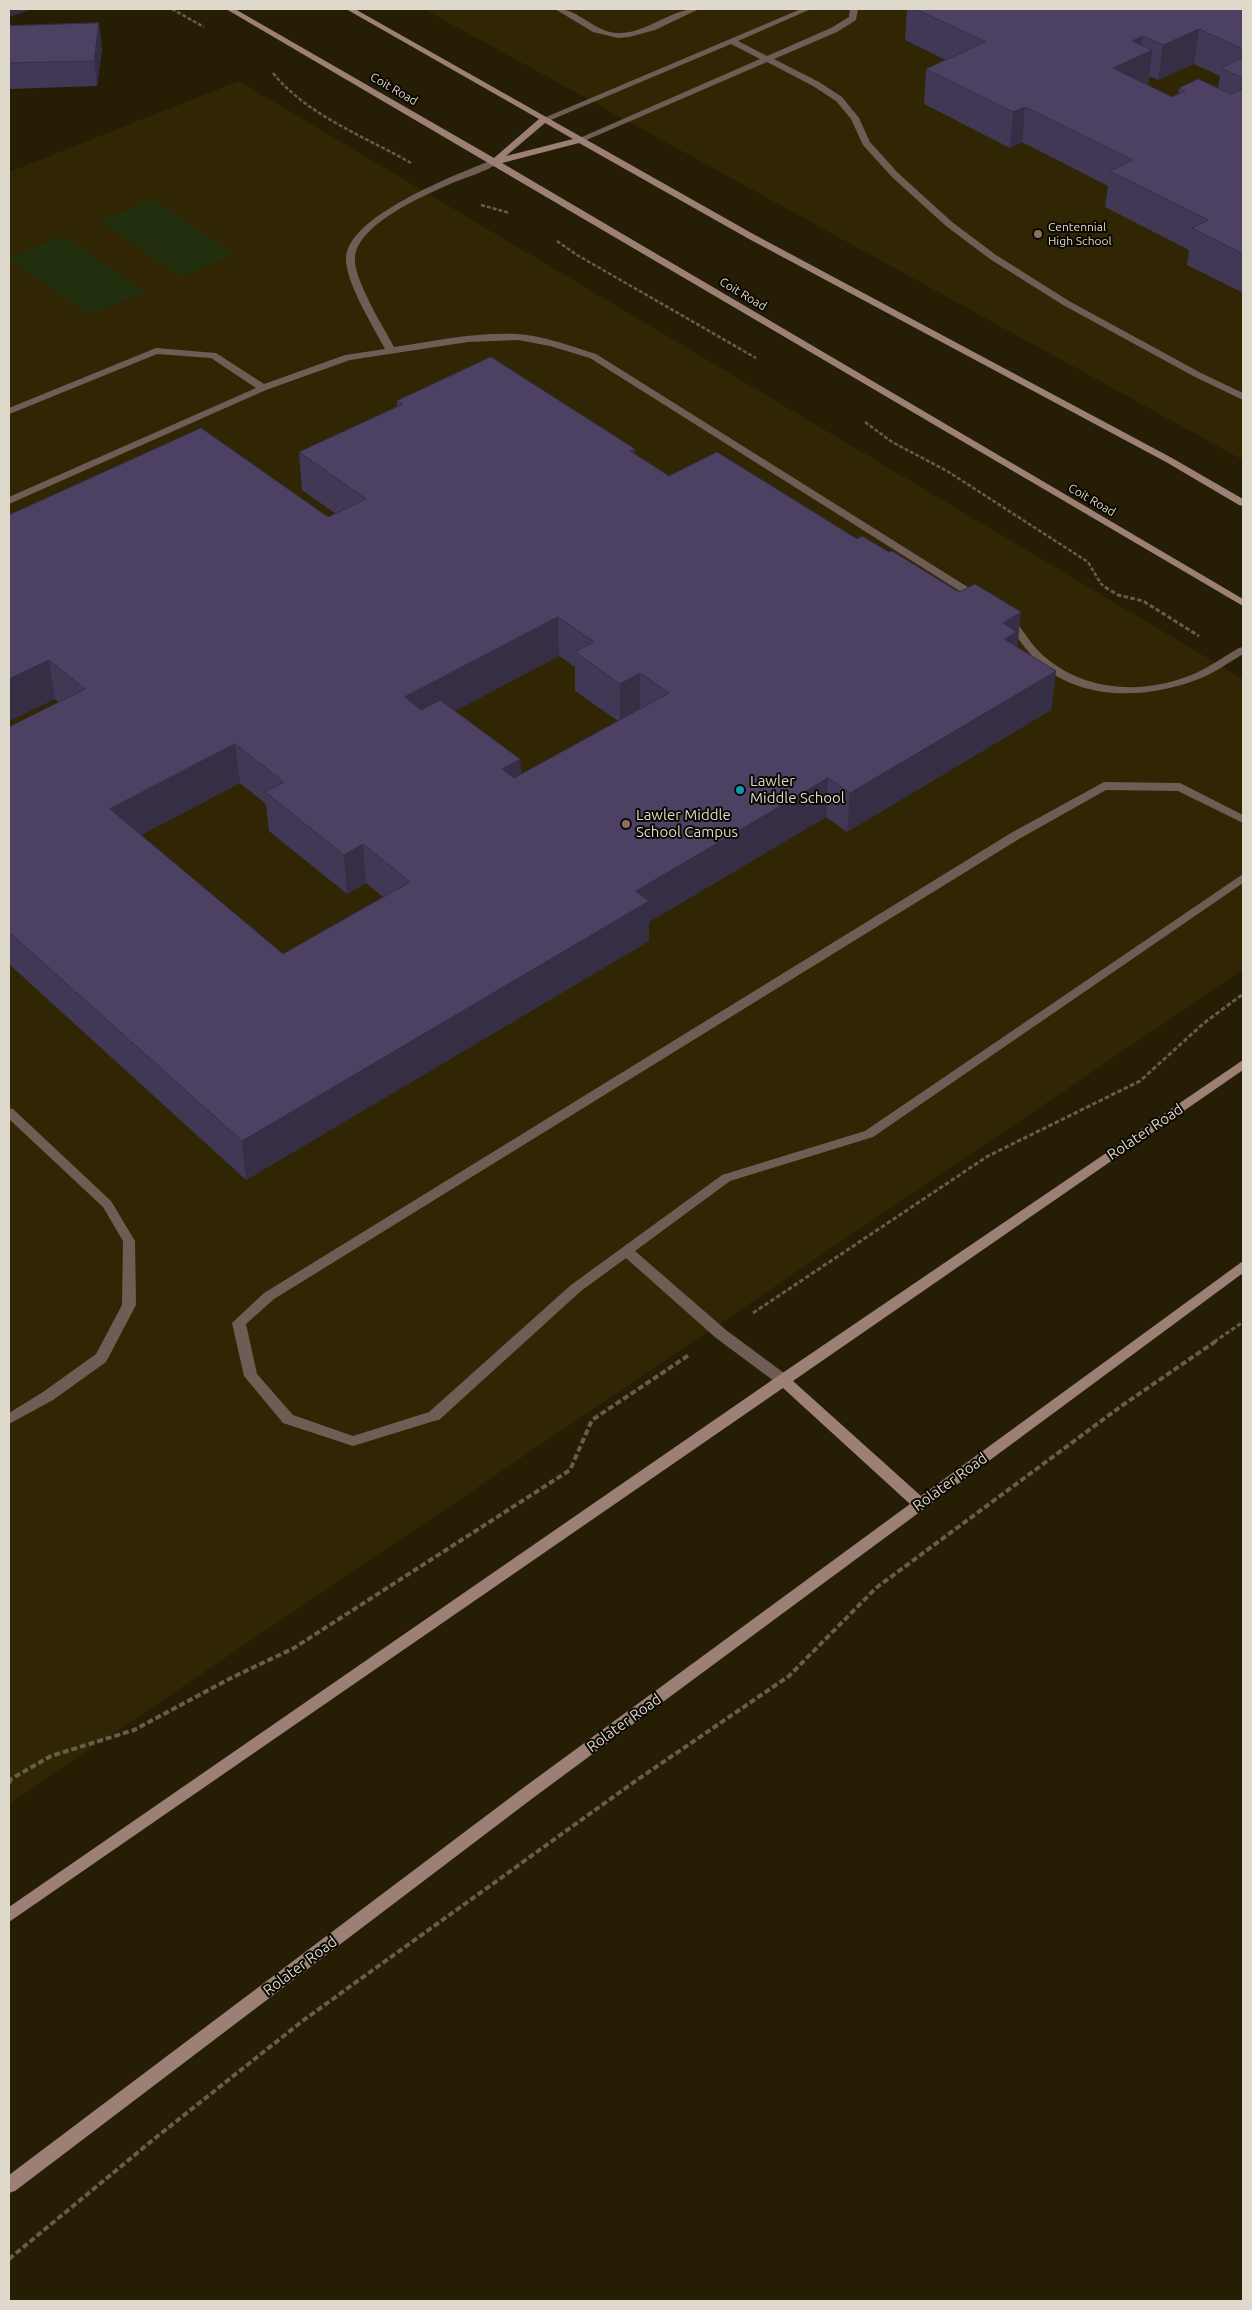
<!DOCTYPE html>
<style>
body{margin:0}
#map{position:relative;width:1252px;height:2310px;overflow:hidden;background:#251d04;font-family:Ubuntu,sans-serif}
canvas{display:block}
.frame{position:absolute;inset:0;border:10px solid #ded9ca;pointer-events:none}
</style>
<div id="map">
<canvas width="1252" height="2310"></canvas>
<div class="frame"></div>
</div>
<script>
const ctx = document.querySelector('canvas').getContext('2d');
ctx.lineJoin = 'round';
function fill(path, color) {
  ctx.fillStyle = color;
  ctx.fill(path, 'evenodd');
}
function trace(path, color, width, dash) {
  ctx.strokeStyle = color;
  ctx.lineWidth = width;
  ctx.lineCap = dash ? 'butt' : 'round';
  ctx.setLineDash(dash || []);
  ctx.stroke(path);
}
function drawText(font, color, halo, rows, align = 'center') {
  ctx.font = font + ' Ubuntu,sans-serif';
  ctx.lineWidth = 4;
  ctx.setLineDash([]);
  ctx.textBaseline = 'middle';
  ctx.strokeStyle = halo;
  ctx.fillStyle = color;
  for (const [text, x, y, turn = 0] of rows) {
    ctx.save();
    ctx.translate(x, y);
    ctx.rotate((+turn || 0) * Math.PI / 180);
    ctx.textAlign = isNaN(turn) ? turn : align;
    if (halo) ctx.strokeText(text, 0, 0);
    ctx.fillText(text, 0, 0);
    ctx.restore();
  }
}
const built = new Path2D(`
 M424,9H1243V460Z
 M239,81L1243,679V970L9,1804V172Z`);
const green = new Path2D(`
 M153,199L234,254L181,277L100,221Z
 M64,236L145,292L89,315L9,258Z`);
const pathFar2 = new Path2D(`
 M172,9L204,27
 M273,73C308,116 364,136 411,163
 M481,205L510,213
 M557,241L577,255L756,358
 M865,422L892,442L947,471L1088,562L1101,584L1107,588`);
const pathFar1 = new Path2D(`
 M1105,587L1118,595L1143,601L1199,636
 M753,1313L988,1156L1140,1081L1204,1023L1243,994
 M1214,1342L1243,1322`);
const path = new Path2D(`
 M9,1783L11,1779L51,1756L134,1730L231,1678L294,1648L570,1470L592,1420L689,1355
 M9,2259L154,2139L305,2019L634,1782L789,1676L876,1588L1120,1407L1216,1341`);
const service = new Path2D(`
 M555,9C578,7 594,33 619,33C648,33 673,7 699,9L655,30L629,37L618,38L593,32Z
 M801,9H811L738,41L767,56L831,28L849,17L850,9H858L856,20L837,32L774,59L819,82L842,97L859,118L870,142L898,173L952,222L996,255L1069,301L1201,373L1243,393V400L1195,377L1063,305L990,259L946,226L892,177L863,145L851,119L836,101L813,86L767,62L582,142L575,140L760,59L731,44L546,122L539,120Z
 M492,160L499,162C489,171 464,178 450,184C423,196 360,223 355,256C352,277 384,328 394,347C434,341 476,332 517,334C544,336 571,346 596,354L982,596V600H974L590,358L550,346L518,340L468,342L350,360L266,390L9,504V497L256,388L211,358L157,354L12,413L9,414V408L156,348L216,353L264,384L345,355L385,349C373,326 346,283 346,259C346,216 458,174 492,160Z
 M1009,616L1013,617C1024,632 1034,650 1050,661C1091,693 1149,694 1196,673C1211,666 1225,656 1239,648L1243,647V654C1228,663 1213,674 1196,680C1146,699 1082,701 1040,664C1026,651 1015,634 1004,619Z
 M1104,782L1180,783L1243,815V823L1178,791L1106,790L1019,839L274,1299L246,1324L257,1374L293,1415L353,1436L429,1412L571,1285L722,1175L865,1131L1243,874V883L873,1137L730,1181L635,1251L726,1330L788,1376L790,1380L788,1384H778L716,1338L626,1258L581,1291L439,1420L434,1421L353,1446L283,1423L244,1376L232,1323L264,1293L1011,833Z
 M9,1108L13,1109L111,1201L135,1241L136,1305L106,1362L53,1400L9,1424V1413L43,1392L96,1354L122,1305L123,1241L103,1207L9,1119Z`);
const secondary = new Path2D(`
 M226,9H235L494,158L539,119L346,9H355L755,235L1172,458L1243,499V506L1239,505L1166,462L749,239L579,143L502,163L1243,599V606ZM545,123L573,139L506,156Z
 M1243,1060V1070L793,1381L921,1496L1243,1261V1273L533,1798L15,2191L9,2193V2175L523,1788L910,1504L783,1388L9,1922V1907L778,1376Z`);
const wall = new Path2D(`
 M907,9H1243V293L1187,265L1189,250L1105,207L1108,186L1022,142L1010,148L924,104L926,69L946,60L905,40ZM1194,64L1220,76L1218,88H1179L1178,94L1172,97L1148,85L1149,76L1158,80Z
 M9,26L102,48L97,86L9,89Z
 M397,401L635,449V455L669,476L1017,647L1056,671L1051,710L847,832L826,817L649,922V941L246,1180L9,964V727L59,702L55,699L9,721V515L328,517L336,514L302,490L299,452L397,407ZM559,656L575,667V691L618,721L521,775L520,759L455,711ZM240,783L266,804L269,831L347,894L366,883L383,897L283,954L141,835Z`);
const shadedWall = new Path2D(`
 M9,9H32L9,17Z
 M99,23L102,48L97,86L94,61Z
 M1199,29L1194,64L1158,80L1163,45Z
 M1143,36L1141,55L1152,50L1148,86L1113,68L1132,41Z
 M1025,107L1022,142L1010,148L1013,112Z
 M635,449V487L630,451Z
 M1021,612L1017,651L1000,677L1003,623Z
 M558,617L559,656L407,736L405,697Z
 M49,660L55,699L9,721V679Z
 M1056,671L1051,710L847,832L850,793Z
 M640,673V712L620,722V684Z
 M235,744L240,783L116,848L110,809Z
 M520,759L521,798L502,769Z
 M828,778L826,817L649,922V941L246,1180L242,1141L636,891Z
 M363,844L366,883L347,894L344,855Z`);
const building = new Path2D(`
 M916,9H1243V49L1199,29L1163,45L1143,36L1132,41L1152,50L1113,68L1172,97L1185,91L1179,88L1198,79L1231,94L1243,88V254L1192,228L1208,220L1110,171L1133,160L1025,107L1013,112L926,69L985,42Z
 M99,23L94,61L9,63V26Z
 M1242,58L1243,59V78L1221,68Z
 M491,357L635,449L630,451L669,476L717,452L857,539L862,536L889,552L892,551L959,592L975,584L1021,612L1003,623L1017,632L1004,639L1056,671L850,793L828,778L636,891L649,901L242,1141L9,932V727L85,689L49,660L9,679V515L201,428L328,517L366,499L299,452L403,404L397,401ZM558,617L594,642L575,652L620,684L640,673L669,693L514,778L502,769L520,759L440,700L421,710L405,697ZM235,744L284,782L265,792L344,855L363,844L410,882L283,954L110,809Z`);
const markers = [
 [1038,234,5,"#8d6e63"],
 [740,790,5,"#0f9aa8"],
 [626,824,5,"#8d6e63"]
];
const farStreetnames = [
 ["Coit Road",394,89,30],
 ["Coit Road",743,294,31],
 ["Coit Road",1092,500,30]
];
const farPoinames = [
 ["Centennial",1048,227],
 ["High School",1048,241]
];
const poiNames = [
 ["Lawler",750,781],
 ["Middle School",750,798],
 ["Lawler Middle",636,815],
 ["School Campus",636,832]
];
const streetNames = [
 ["Rolater Road",1145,1132,-34],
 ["Rolater Road",950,1482,-36],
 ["Rolater Road",624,1723,-36],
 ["Rolater Road",300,1966,-37]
];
fill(built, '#302604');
fill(green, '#212f0f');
trace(pathFar2, '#655e48', 2.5, [4, 2]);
trace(pathFar1, '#655e48', 3, [4.5, 2.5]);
trace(path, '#655e48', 4, [6, 3]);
fill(service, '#6f5d55');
fill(secondary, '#9d8075');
fill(wall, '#413855');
fill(shadedWall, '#352e45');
fill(building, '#4c4163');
trace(building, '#352e45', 1);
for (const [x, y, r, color] of markers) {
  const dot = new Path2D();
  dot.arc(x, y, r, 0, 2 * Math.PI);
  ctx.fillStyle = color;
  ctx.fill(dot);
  trace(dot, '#0b0802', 2);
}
drawText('12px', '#ded9ca', '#0b0802', farStreetnames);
drawText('12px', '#ded9ca', '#0b0802', farPoinames, 'left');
drawText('15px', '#ded9ca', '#0b0802', poiNames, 'left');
drawText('15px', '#ded9ca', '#0b0802', streetNames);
</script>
